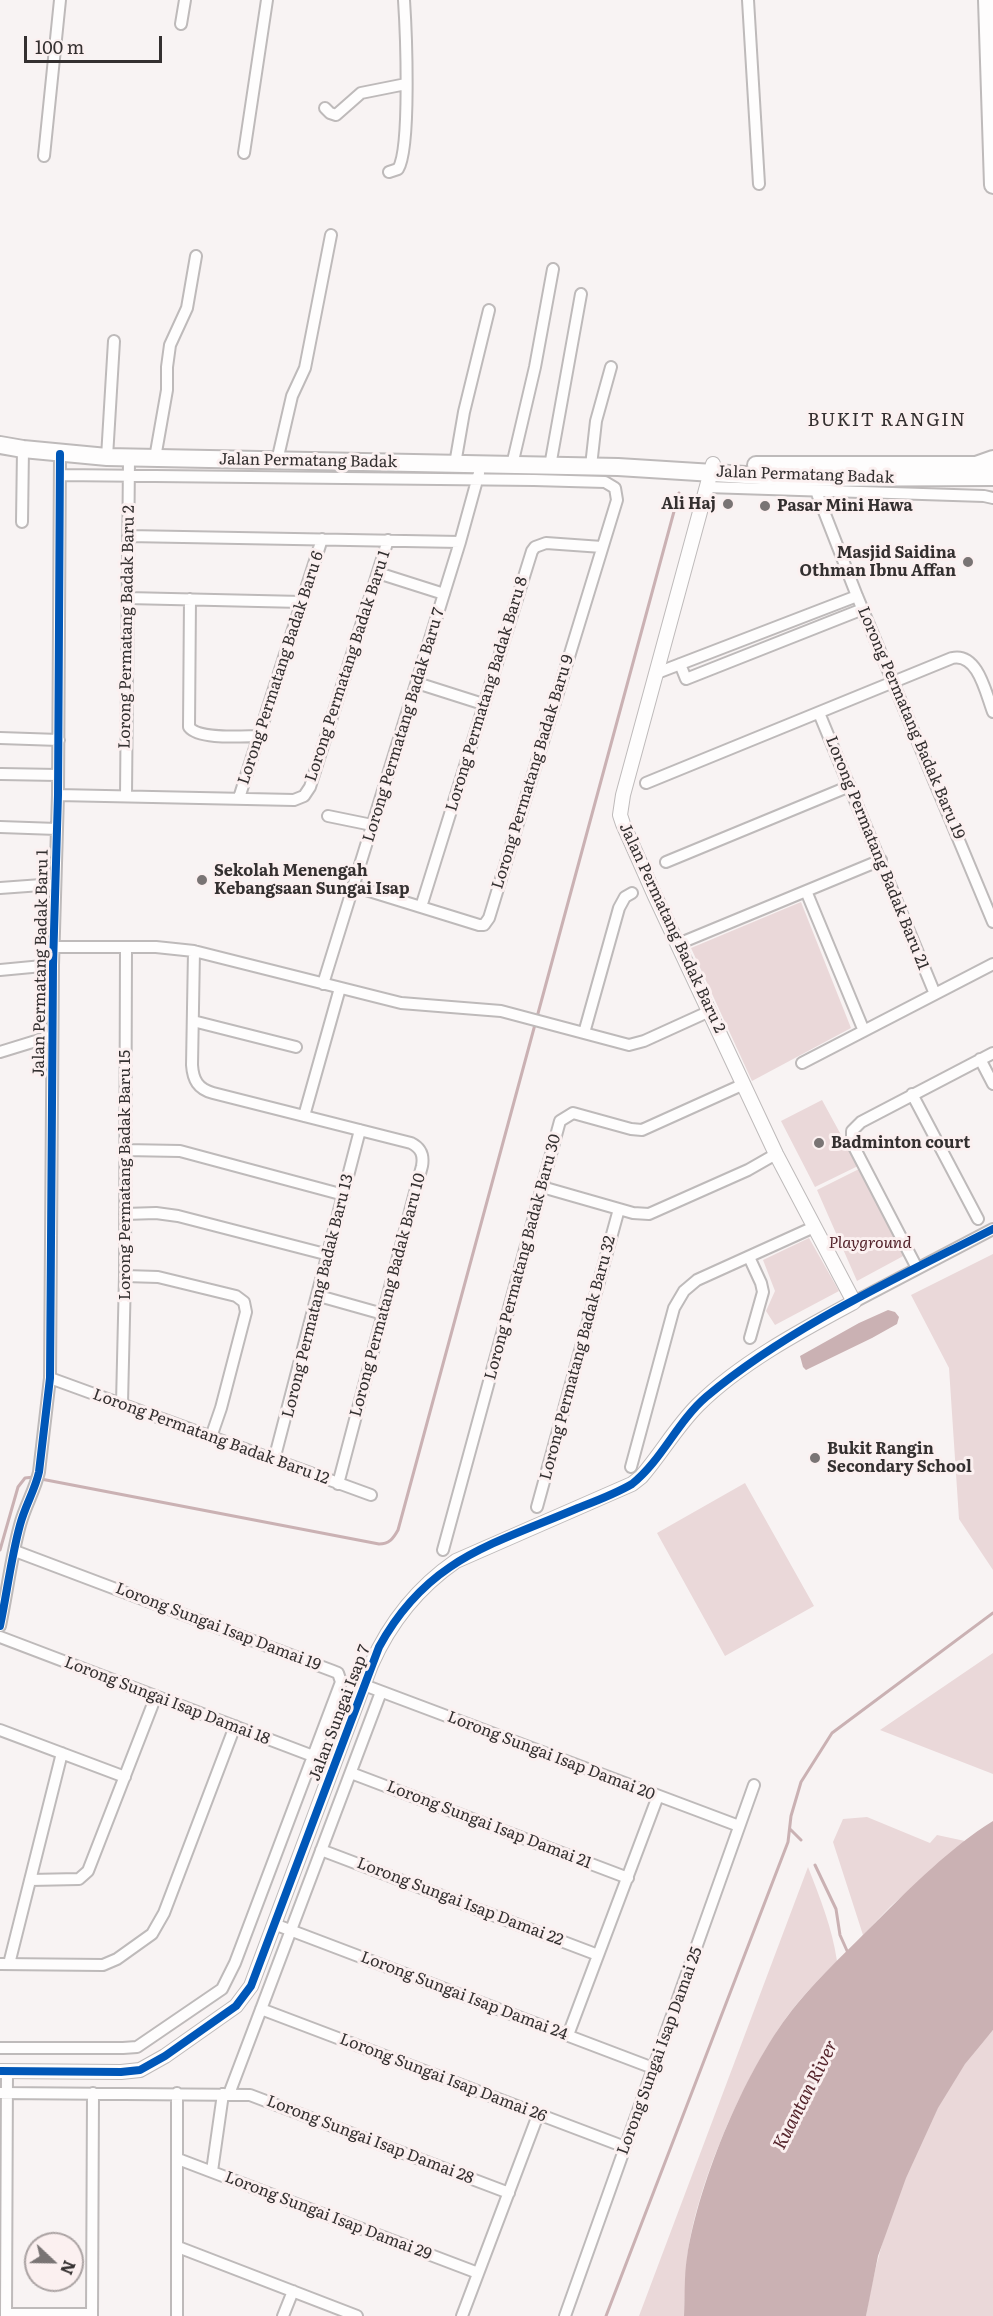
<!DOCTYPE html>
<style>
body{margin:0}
#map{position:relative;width:993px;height:2316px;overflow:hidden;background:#f8f3f3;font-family:Literata,serif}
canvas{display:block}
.north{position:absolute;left:24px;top:2232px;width:60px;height:60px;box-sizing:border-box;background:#fbf0f0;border:2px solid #aba3a3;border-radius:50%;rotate:112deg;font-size:16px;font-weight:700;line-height:24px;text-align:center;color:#343030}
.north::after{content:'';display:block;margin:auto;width:21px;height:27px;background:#797474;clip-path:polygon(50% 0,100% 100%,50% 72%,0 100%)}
.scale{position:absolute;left:24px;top:36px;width:138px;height:27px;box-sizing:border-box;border:3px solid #343030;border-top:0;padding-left:8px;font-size:18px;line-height:21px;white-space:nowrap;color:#343030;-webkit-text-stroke:4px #fbf0f0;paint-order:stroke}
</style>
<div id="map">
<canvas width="993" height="2316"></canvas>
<div class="north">N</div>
<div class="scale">100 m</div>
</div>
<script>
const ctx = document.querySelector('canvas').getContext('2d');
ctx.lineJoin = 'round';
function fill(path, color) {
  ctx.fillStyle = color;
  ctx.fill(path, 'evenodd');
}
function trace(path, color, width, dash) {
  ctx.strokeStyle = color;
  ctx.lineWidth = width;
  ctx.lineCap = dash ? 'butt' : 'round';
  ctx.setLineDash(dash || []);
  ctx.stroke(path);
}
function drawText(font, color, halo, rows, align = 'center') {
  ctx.font = font + ' Literata,serif';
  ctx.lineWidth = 6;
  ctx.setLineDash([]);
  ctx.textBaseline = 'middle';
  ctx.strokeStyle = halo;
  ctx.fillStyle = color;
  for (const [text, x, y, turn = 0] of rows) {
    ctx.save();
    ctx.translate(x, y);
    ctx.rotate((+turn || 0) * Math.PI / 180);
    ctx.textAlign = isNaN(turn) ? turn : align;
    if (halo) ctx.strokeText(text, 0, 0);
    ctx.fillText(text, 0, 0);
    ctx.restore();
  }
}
const green = new Path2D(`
 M801,902L851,1028L752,1081L691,948Z
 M822,1100L858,1166L815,1187L781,1121Z
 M859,1169L907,1254L857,1281L817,1190Z
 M809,1238L839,1291L775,1325L766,1311L775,1291L763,1260Z
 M993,1254V1570L959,1519L949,1368L911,1295Z
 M745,1483L814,1606L725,1656L657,1533Z
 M993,1653V1774L880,1730Z
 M867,1817L930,1843L937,1835L965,1841L891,1906L863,1935L833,1842L843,1819Z
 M808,1867C820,1898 832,1927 837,1961C823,1975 809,1989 796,2005C749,2063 694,2187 687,2261C685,2279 685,2298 684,2316H639Z
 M993,2030V2316H866C880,2230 915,2137 964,2065C972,2053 983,2041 993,2030Z`);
const water = new Path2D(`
 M888,1310L895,1312L899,1317L897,1324L872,1338L806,1370L803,1367L800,1356L859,1323Z
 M993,1821V2030L965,2064L938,2108L906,2178L878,2256L866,2316H684C685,2297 684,2276 687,2257C699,2180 747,2064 797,2004C821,1975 849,1949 876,1922C911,1887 951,1847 993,1821Z`);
const stream = new Path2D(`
 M41,1479L379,1544C389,1544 393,1539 398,1530L679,493
 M0,1550L18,1487L25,1478L34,1477
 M790,1829L801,1840
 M815,1865L836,1909L840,1935L848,1953
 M606,2316L788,1842L791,1816L801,1782L832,1733L993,1613`);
const minor = new Path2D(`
 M748,0L759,184
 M181,24L185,0
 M325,108L330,113L336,115L361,93L406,84
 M244,153L267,0
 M44,156L60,0
 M389,172L398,169C411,149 406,30 404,0
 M107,457L114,341
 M155,458L167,390V367L170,345L187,308L196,256
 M277,461L292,396L305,368L331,235
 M455,464L464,412L489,310
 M512,465L535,367L553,269
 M550,466L581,294
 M591,466L596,421L611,367
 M60,475L534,480L605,482L615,488L617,500L489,918L484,925H479L353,886
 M707,487L984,496L993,498
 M816,491L857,596L993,922
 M22,522L23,449
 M128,536L460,542
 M378,573L444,594
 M127,598L302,602
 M190,599L189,727C199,740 243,736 259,736
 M680,664L686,679L863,609
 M657,673L857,596
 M417,683L483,704
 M819,713L935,994
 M0,738L59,740
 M1,774L58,775
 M646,783L952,658C978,652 986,694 993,712
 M58,795L294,800L304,796L310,787L388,540
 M126,796L129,458
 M239,798L322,539
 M328,816L372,825
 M0,827L57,829
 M666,862L850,786
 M0,888L55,884
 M806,891L864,1031
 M421,907L532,551L535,547L546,543L602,547
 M678,944L881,860
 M53,947H156L194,951L401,1003L501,1011L629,1045L644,1041L710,1011
 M194,951L192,1065C193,1080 198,1089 213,1093L411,1143C421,1148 424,1155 422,1166L338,1484
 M0,970L53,965
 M323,984L460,542L479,473
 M193,1021L296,1047
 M584,1033L619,908L625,897L632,893
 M0,1052L52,1036
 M980,1059L993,1084
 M802,1063L993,964
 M912,1094L978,1219
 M304,1116L340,988
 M125,1150L180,1151L344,1195
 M542,1187L633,1213L649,1214L748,1170L776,1154
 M125,1214L156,1213L178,1216L329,1255
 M749,1257L761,1283L763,1292L750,1338
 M917,1268L852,1143V1131L861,1122L993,1053
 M125,1276L158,1277L236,1296L244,1302L246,1312L221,1408L211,1437
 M319,1296L383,1314
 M854,1302L993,1229
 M50,1378L371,1495
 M122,1403L125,1276L126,947
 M274,1460L360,1130
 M631,1467L674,1308L684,1291L697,1280L814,1227
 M537,1507L619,1209
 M443,1550L560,1121L573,1113L631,1129L642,1130L744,1084
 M0,1626C7,1593 11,1558 20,1525C25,1506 35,1490 39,1472L50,1378L53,965L58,795L60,454
 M0,1637L334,1764
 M364,1685L739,1826
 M0,1730L125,1777
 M351,1773L628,1878
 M321,1850L598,1955
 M30,1880L79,1879L88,1871L156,1696
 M274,1924L653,2068
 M0,1964L103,1965L117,1959L152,1934L164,1913L235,1726
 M9,1964L62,1753
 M261,2009L625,2147
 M568,2035L658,1796
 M0,2048H123L137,2047L222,1989L235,1963L341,1682L338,1673L333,1671L15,1551
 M0,2093L250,2095L509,2193
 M177,2093V2316
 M229,2094L381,1692
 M178,2159L478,2273
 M212,2171L223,2094
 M178,2247L357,2316
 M6,2314H92
 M6,2316L7,2071
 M92,2316L93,2093
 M283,2316L293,2291
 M462,2316L538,2115
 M565,2316L754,1785`);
const tertiary = new Path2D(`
 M0,2071L121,2072L140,2070L165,2056L236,2006L251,1986L371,1665C390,1622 417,1588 456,1561L632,1484L641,1477C661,1454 676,1427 698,1405C740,1363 802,1330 854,1302L776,1154L655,896L623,824L620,815L623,795L713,464`);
const primary = new Path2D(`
 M0,445L23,449L107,457L618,467L793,478L993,477
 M756,465H988`);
const trunk = new Path2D(`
 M987,0L993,185
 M976,465L993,459`);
const cycleway = new Path2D(`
 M0,1626C7,1593 11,1558 20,1525C25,1506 35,1490 39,1472L50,1378L53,965L58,795L60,454
 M0,2071L121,2072L140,2070L165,2056L236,2006L251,1986L379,1647C427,1559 491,1545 578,1508C596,1501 615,1494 632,1484C662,1460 677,1422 706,1397C791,1326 895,1279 993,1229`);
const markers = [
 [728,504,6,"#797474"],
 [765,506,6,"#797474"],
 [968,562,6,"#797474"],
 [202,880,6,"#797474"],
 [819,1143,6,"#797474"],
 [815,1458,6,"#797474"]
];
const streetNames = [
 ["Jalan Permatang Badak",308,461,1],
 ["Jalan Permatang Badak",805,475,2],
 ["Lorong Permatang Badak Baru 2",127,627,-89],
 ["Lorong Permatang Badak Baru 1",348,666,-72],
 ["Lorong Permatang Badak Baru 6",281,668,-72],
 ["Lorong Permatang Badak Baru 8",487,694,-73],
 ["Lorong Permatang Badak Baru 19",911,723,67],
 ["Lorong Permatang Badak Baru 7",404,725,-73],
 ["Lorong Permatang Badak Baru 9",533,772,-73],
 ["Lorong Permatang Badak Baru 21",877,853,68],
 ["Jalan Permatang Badak Baru 2",672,928,65],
 ["Jalan Permatang Badak Baru 1",41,963,-89],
 ["Lorong Permatang Badak Baru 15",125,1175,-90],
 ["Lorong Permatang Badak Baru 30",523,1257,-75],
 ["Lorong Permatang Badak Baru 10",388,1295,-75],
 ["Lorong Permatang Badak Baru 13",318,1296,-76],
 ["Lorong Permatang Badak Baru 32",578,1358,-75],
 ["Lorong Permatang Badak Baru 12",211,1437,20],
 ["Lorong Sungai Isap Damai 19",218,1627,21],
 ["Lorong Sungai Isap Damai 18",167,1701,21],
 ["Jalan Sungai Isap 7",340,1713,-69],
 ["Lorong Sungai Isap Damai 20",551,1756,21],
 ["Lorong Sungai Isap Damai 21",489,1825,21],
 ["Lorong Sungai Isap Damai 22",460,1902,21],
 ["Lorong Sungai Isap Damai 24",464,1996,21],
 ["Lorong Sungai Isap Damai 25",660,2051,-70],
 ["Lorong Sungai Isap Damai 26",443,2078,21],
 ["Lorong Sungai Isap Damai 28",370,2140,21],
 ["Lorong Sungai Isap Damai 29",328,2216,21]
];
const poiNames = [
 ["Ali Haj",716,504,"right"],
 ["Pasar Mini Hawa",777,506],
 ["Masjid Saidina",956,553,"right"],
 ["Othman Ibnu Affan",956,571,"right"],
 ["Sekolah Menengah",214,871],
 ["Kebangsaan Sungai Isap",214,889],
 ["Badminton court",831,1143],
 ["Bukit Rangin",827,1449],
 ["Secondary School",827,1467]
];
const parkNames = [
 ["Playground",870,1243]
];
const neighbourhoodNames = [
 ["BUKIT RANGIN",887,421]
];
const waterNames = [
 ["Kuantan River",806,2095,-63]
];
fill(green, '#ead8d9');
fill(water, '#cab1b3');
trace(stream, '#cab1b3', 3);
trace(minor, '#bebaba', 14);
trace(tertiary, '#bebaba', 16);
trace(primary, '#bebaba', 20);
trace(trunk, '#bebaba', 20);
trace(minor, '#fefdfd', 10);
trace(tertiary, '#fefdfd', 14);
trace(primary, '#fefdfd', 16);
trace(trunk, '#fefdfd', 16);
trace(cycleway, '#0057b8', 8);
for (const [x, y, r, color] of markers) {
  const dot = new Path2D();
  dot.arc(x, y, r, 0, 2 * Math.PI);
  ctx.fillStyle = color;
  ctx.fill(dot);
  trace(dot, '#fbf0f0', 2);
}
drawText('16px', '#343030', '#fbf0f0', streetNames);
drawText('bold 16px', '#343030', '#fbf0f0', poiNames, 'left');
drawText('italic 16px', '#54242c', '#fbf0f0', parkNames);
ctx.letterSpacing = '1.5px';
drawText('18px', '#343030', '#fbf0f0', neighbourhoodNames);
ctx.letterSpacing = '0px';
drawText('italic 18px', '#55252c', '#fbf0f0', waterNames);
</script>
